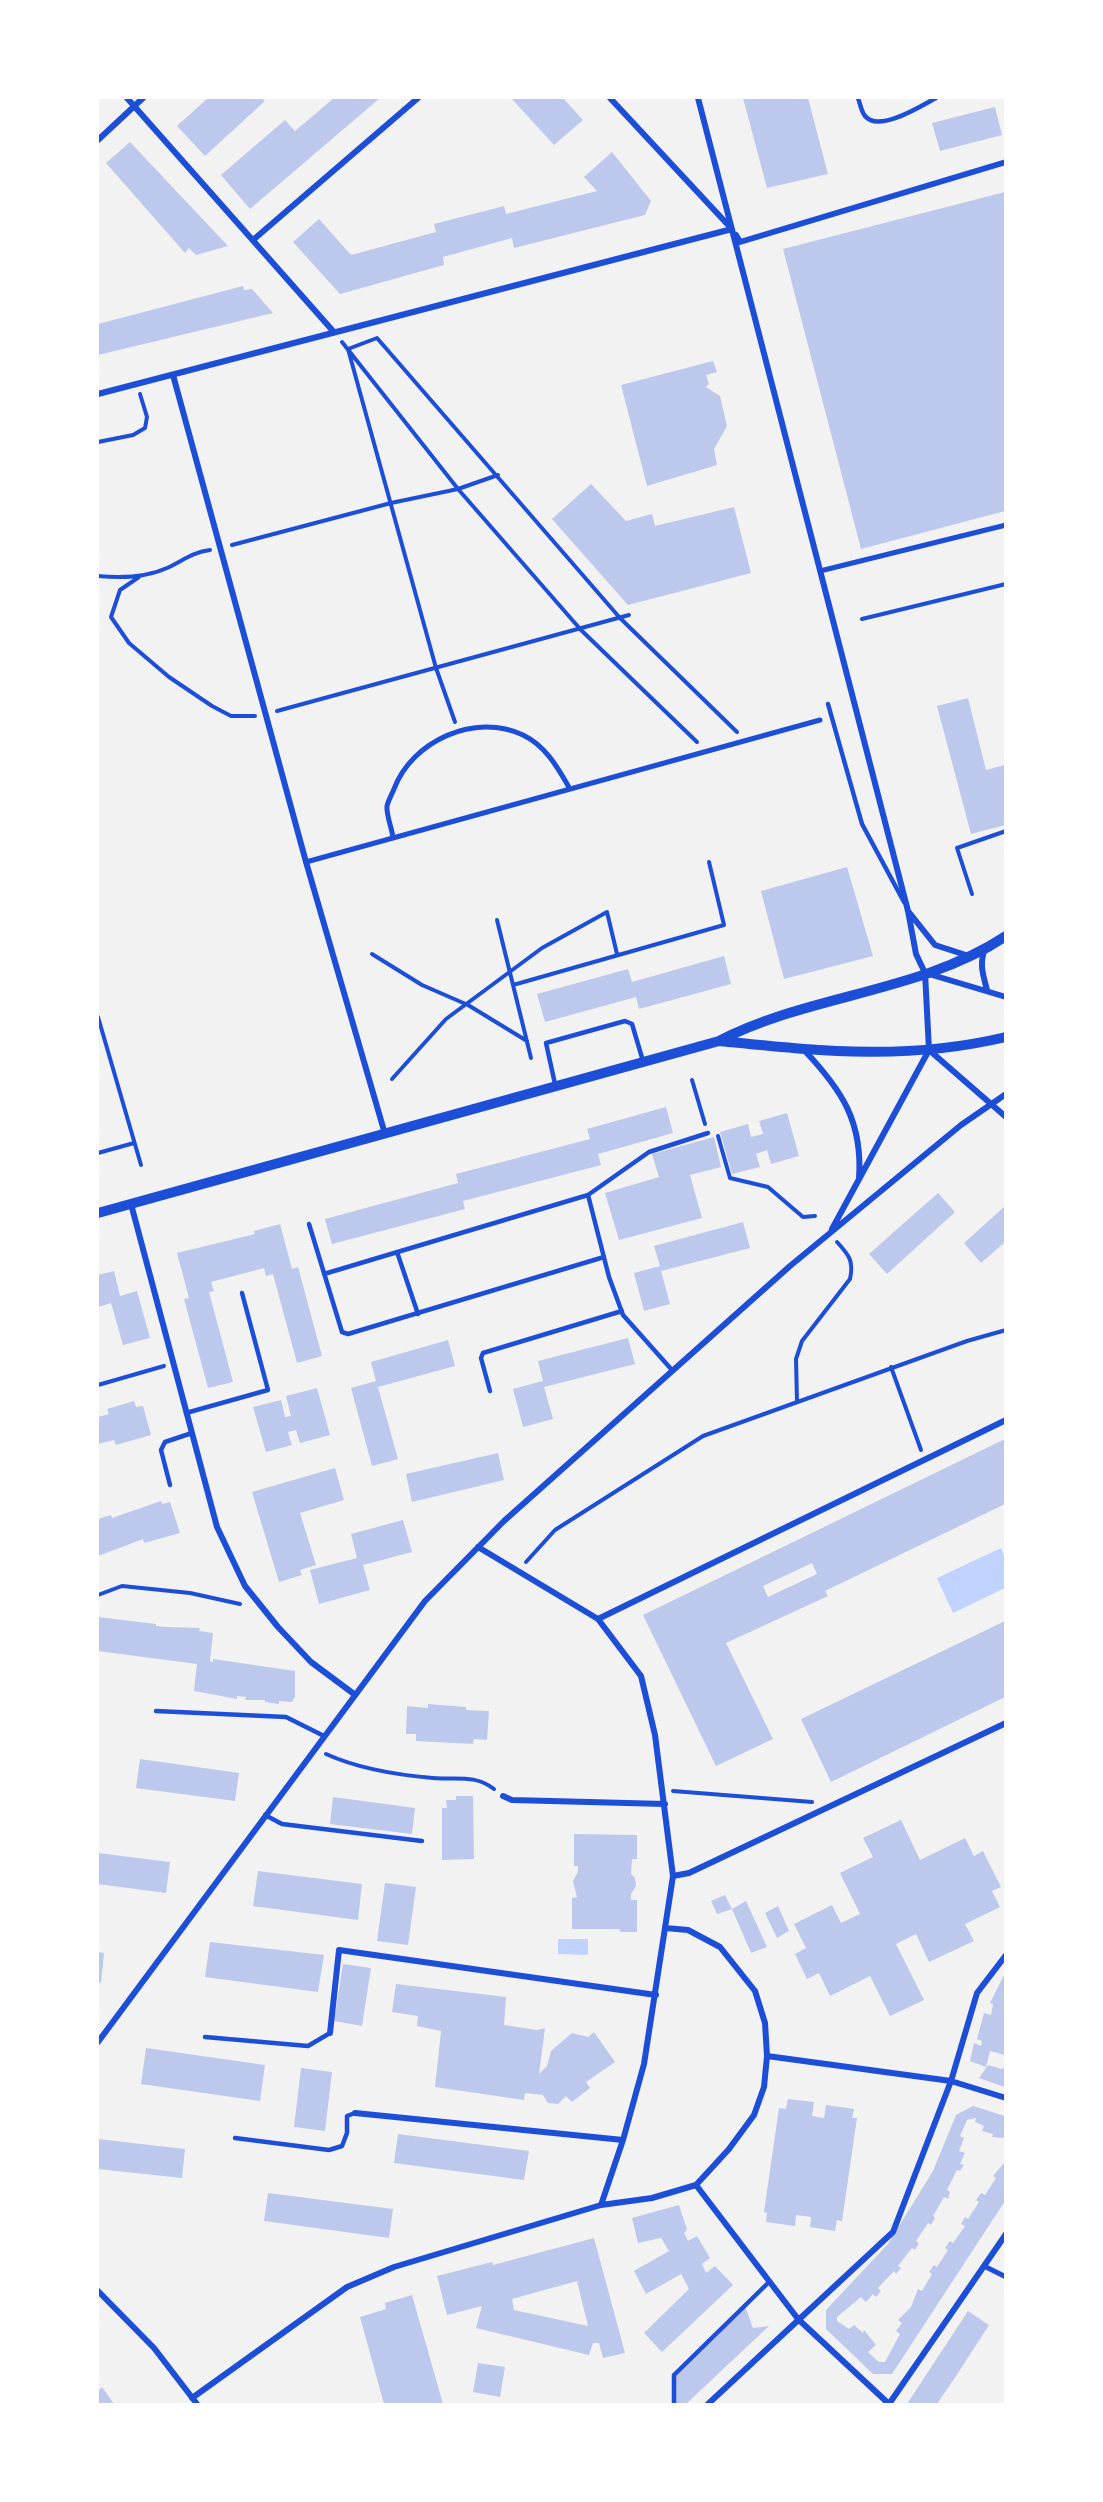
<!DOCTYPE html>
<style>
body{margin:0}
#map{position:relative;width:1103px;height:2502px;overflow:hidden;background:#f2f2f2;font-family:Figtree,sans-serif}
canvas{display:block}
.frame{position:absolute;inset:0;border:99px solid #fff;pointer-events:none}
</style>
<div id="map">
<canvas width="1103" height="2502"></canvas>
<div class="frame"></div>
</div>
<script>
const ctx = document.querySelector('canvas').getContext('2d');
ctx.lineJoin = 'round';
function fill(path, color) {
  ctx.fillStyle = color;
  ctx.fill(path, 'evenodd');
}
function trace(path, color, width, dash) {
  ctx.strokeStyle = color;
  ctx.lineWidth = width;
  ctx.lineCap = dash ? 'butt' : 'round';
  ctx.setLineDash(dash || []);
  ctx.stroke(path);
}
const water = new Path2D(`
 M1001,1548L1005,1559V1588L953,1613L937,1578Z
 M558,1939H588V1955L558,1954Z`);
const building = new Path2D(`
 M208,98H261L265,101L205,156L177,126Z
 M334,98H380L250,209L221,175L285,120L295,131Z
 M511,98H563L583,120L554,145Z
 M743,98H808L828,174L767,188Z
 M995,107L1002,135L940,151L932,123Z
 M130,142L228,246L196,255L189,248L185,253L106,163Z
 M612,152L651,201L645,215L514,248L512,238L443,257L444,265L340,294L293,242L319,219L351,255L436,232L434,224L504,206L506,214L597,191L584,177Z
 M1005,192V511L861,549L783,249Z
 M243,286L244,290L252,289L273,313L98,355V324Z
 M713,361L717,372L706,375L709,384L706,387L720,396L727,426L714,449L717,465L647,486L621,385Z
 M591,484L626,521L652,514L655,526L734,507L751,573L628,605L552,519Z
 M968,698L986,770L1005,765V825L971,834L937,706Z
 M847,867L873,956L784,979L761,891Z
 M724,956L731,984L639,1009L636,997L545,1022L537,994L628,969L632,982Z
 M666,1107L673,1133L598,1154L601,1165L463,1201L465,1209L332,1244L325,1219L458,1183L456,1174L590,1139L587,1129Z
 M787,1113L799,1156L771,1164L767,1150L756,1154L760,1167L732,1174L720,1132L748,1124L751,1137L763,1134L759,1121Z
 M714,1137L721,1167L690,1175L702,1218L619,1240L605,1193L659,1177L652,1154Z
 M938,1193L955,1212L887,1274L869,1254Z
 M1005,1206V1242L981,1263L964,1243Z
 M743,1222L750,1248L661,1271L670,1304L644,1311L634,1273L660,1266L654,1246Z
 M280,1224L292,1269L298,1267L322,1356L297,1363L273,1274L266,1276L264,1268L211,1282L214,1291L209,1292L233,1382L208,1388L184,1299L189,1298L177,1253L255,1234L254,1231Z
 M114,1271L120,1296L137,1291L150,1338L123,1345L111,1303L98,1307V1275Z
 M628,1338L635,1364L544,1387L553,1419L523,1427L513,1389L543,1381L538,1361Z
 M448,1340L455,1366L378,1387L398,1459L372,1466L351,1388L376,1381L371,1362Z
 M317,1388L330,1435L300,1443L296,1430L288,1432L292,1445L266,1452L253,1407L281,1400L285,1417L291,1416L286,1396Z
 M134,1401L136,1407L143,1406L151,1435L116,1445L114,1440L98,1444V1417L109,1414L107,1409Z
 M1005,1439V1504L825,1591L828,1596L726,1643L773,1739L716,1766L643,1615ZM812,1563L817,1574L768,1597L763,1586Z
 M498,1453L504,1480L412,1502L406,1474Z
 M335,1468L344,1500L300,1513L316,1565L300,1570L302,1575L279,1582L252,1492Z
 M161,1501L162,1504L170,1502L180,1533L144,1543L143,1539L98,1556V1519L111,1515L112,1518Z
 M403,1520L412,1552L363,1565L370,1590L319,1604L310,1570L357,1558L351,1534Z
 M98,1617L156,1624V1626L167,1627L200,1628L199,1631L213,1633L210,1661L213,1662V1659L295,1671V1697L292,1702L279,1701V1704L265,1702V1700H245L246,1697L237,1696V1699L194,1691L197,1664L98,1651Z
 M1005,1621V1697L831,1782L801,1719Z
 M428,1704L466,1707V1710L489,1711L487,1740L474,1739L473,1744L416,1741V1734H406L407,1706L428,1708Z
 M140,1759L239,1773L235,1801L136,1788Z
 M456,1796H473L474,1859L442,1860V1808H447L446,1800H456Z
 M333,1797L415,1808L412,1834L330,1824Z
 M901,1820L920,1860L965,1838L974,1856L983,1851L1001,1887L992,1891L1000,1907L965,1924L974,1941L929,1962L916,1934L896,1944L924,2000L890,2016L870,1976L830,1996L819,1973L807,1979L795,1954L806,1948L794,1924L832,1905L841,1923L860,1914L840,1873L873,1857L863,1838Z
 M574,1834L637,1835V1859H632L631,1874L635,1878L636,1886L631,1894V1900H637V1932H620V1929H572V1898L577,1897L573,1881L578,1872V1866H574Z
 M98,1853L170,1862L166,1893L98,1884Z
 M258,1871L362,1884L358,1920L253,1906Z
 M385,1883L416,1887L408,1945L377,1941Z
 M725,1895L732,1909L717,1914L711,1901Z
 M746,1901L767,1947L751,1953L732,1909Z
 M778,1906L789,1931L777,1938L765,1913Z
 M210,1942L324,1955L318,1992L205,1977Z
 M98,1952L104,1953L101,1983L98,1982Z
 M343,1964L371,1968L362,2026L334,2021Z
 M1005,1973V2055L990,2051L986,2067L970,2061L974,2043L981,2046L982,2041L977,2039L984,2013L991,2015L993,2004L990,2003Z
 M396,1984L506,1997L504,2025L537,2030L545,2028L539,2074L547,2066L551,2051L572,2033L588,2037L594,2032L615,2062L586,2082L590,2088L572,2102L566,2096L558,2104L548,2103L543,2095L525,2093L524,2100L435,2087L441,2031L417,2026L418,2016L392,2012Z
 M146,2048L265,2065L260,2101L141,2084Z
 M988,2065L1002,2069L1005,2067V2087L979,2078Z
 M301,2068L332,2072L325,2131L294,2127Z
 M788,2099L814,2102L812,2116L824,2118L826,2105L854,2109L852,2118H857L842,2221L837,2220L835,2231L810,2227L811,2217L796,2215L795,2226L766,2222L767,2213L764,2212L779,2108L786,2109Z
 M973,2106L1005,2116V2138L992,2137L993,2134L982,2131L984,2126L975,2122L976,2118L967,2120L960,2136L964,2138L959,2151L965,2153L960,2164L964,2165L960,2171L957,2170L947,2190L950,2192L948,2199L944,2197L933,2216L935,2218L931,2225L928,2223L916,2241L919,2243L915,2250L912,2248L898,2266L901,2268L896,2274L894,2271L878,2288L881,2291L876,2297L873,2294L866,2302L861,2297L837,2317V2321L849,2329L854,2325L863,2333L864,2330L876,2345L868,2352L879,2362H885L900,2334L896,2331L902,2323L898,2320L911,2307L918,2289L922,2291L932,2274L929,2272L934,2265L937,2267L948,2250L945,2248L950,2241L953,2243L965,2226L961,2224L965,2217L968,2219L979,2202L976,2200L981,2193L985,2195L996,2178L993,2176L1005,2162V2201L892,2374H873L826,2329V2310L888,2244L933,2171L956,2115Z
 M398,2134L529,2151L524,2180L394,2163Z
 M98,2139L185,2149L182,2178L98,2169Z
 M268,2193L393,2209L389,2238L264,2221Z
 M679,2205L687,2230L684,2233L688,2241L697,2236L710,2258L702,2264L706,2273L715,2266L733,2285L662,2352L644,2333L689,2289L681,2274L646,2294L634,2271L669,2251L661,2238L638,2243L632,2218Z
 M594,2238L625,2353L603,2358L599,2343H593L589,2355L476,2328L482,2306L447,2315L437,2276L492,2262L493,2265ZM577,2281L588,2326L514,2310L512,2299Z
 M412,2295L443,2404H384L360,2317L386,2309L385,2303Z
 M745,2306L753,2328L769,2326L686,2404H674V2375Z
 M968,2311L989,2325L958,2373L937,2404H907Z
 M478,2363L505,2367L500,2397L473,2392Z
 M102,2387L114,2404H98V2391Z`);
const path = new Path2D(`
 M342,342L458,489L581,630L697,742
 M98,442L133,435L145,428L147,417L140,394
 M232,545L391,503L458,489L498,475
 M98,576C121,578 145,578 167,568C182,561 193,552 210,550
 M139,577L120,590L111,617L129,643L169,677L212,706L231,716H255
 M862,619L1006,584
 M277,711L629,615
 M455,722L436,668L348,349L377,338L620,618L737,732
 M972,894L957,848L1006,831
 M497,920L531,1058
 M372,954L422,985L468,1005L527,1041
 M513,985L724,925L709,862
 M98,1017L141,1165
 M392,1079L446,1019L542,948L607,912L617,954
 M692,1080L705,1124
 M718,1136L730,1178L768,1187L803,1217L815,1216
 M98,1153L134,1143
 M891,1367L921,1450
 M98,1385L164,1366
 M797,1402L796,1359L802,1341L850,1279C854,1261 849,1255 837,1242
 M526,1562L555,1530L703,1436L967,1341L1006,1330
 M98,1595L122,1586L190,1593L240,1604
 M326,1754C359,1769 397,1775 433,1778C456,1780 475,1774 494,1789
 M673,1791L812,1802`);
const service = new Path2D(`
 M858,98C860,103 861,111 865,116C879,133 921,106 936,98
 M828,704L862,824L904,902
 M555,1084L546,1043L625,1021L632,1024L643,1061
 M588,1195L609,1277L623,1315L672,1370
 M309,1224L342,1332L348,1334L604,1257
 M397,1252L418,1314
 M324,1274L588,1195L649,1152L708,1133
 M490,1391L481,1358L483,1353L622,1311
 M186,1413L268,1390L242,1293
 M170,1485L161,1450L165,1442L192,1433
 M156,1711L286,1717L324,1736
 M265,1815L282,1824L422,1841
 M205,2037L308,2046L330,2033
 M235,2138L329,2150L342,2146L347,2133V2116L355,2113
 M674,2404V2375L768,2283`);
const pedestrian = new Path2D(`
 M820,571L1006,525
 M393,838C392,828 386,815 387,806C388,801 392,794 394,789C412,741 475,712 523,735C546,746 558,768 570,789
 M306,862L820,720
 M986,2267L1006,2277`);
const minor = new Path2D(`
 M127,98L333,331
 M610,98L730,227
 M698,98L908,911L916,954L925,973L929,1050
 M98,140L143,98
 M736,235L740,242L1006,162
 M253,240L418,98
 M173,375L306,862L385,1134
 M98,394L732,229
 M908,911L935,945L969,956
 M985,948C979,965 983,974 987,990
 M929,974L1006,997
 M804,1050C842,1090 863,1122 859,1179
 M929,1050L1006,1117
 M131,1204L217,1527L245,1586L278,1627L311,1662L354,1694
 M832,1229L929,1050
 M478,1547L598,1619L641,1676L655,1735L673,1876L644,2064L623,2140L601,2205
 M598,1619L1006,1420
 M503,1796L512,1800L665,1804
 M673,1876L689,1873L1006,1723
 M330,2033L339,1950L656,1995
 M98,2042L425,1601L504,1521L790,1266L961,1125L1006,1094
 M767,2056L951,2081L1006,2098
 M355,2113L623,2140
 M696,2185L798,2319L889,2404
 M98,2291L154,2348L197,2404
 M192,2398L347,2287L394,2267L601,2205L652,2198L696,2185L729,2149L754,2115L764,2087L767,2056L765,2023L755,1991L720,1947L688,1930L665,1928
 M708,2404L893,2232L951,2081L977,1993L1006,1955
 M889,2404L1006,2234`);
const tertiary = new Path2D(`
 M719,1041C820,1051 905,1061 1006,1037
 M98,1213L719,1041C809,994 920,993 1006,936`);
fill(water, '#bfd3fe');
fill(building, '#bdc9ec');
trace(path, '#1d4ed8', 4);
trace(service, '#1d4ed8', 4.5);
trace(pedestrian, '#1d4ed8', 5);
trace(minor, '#1d4ed8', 6);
trace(tertiary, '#1d4ed8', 10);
</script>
